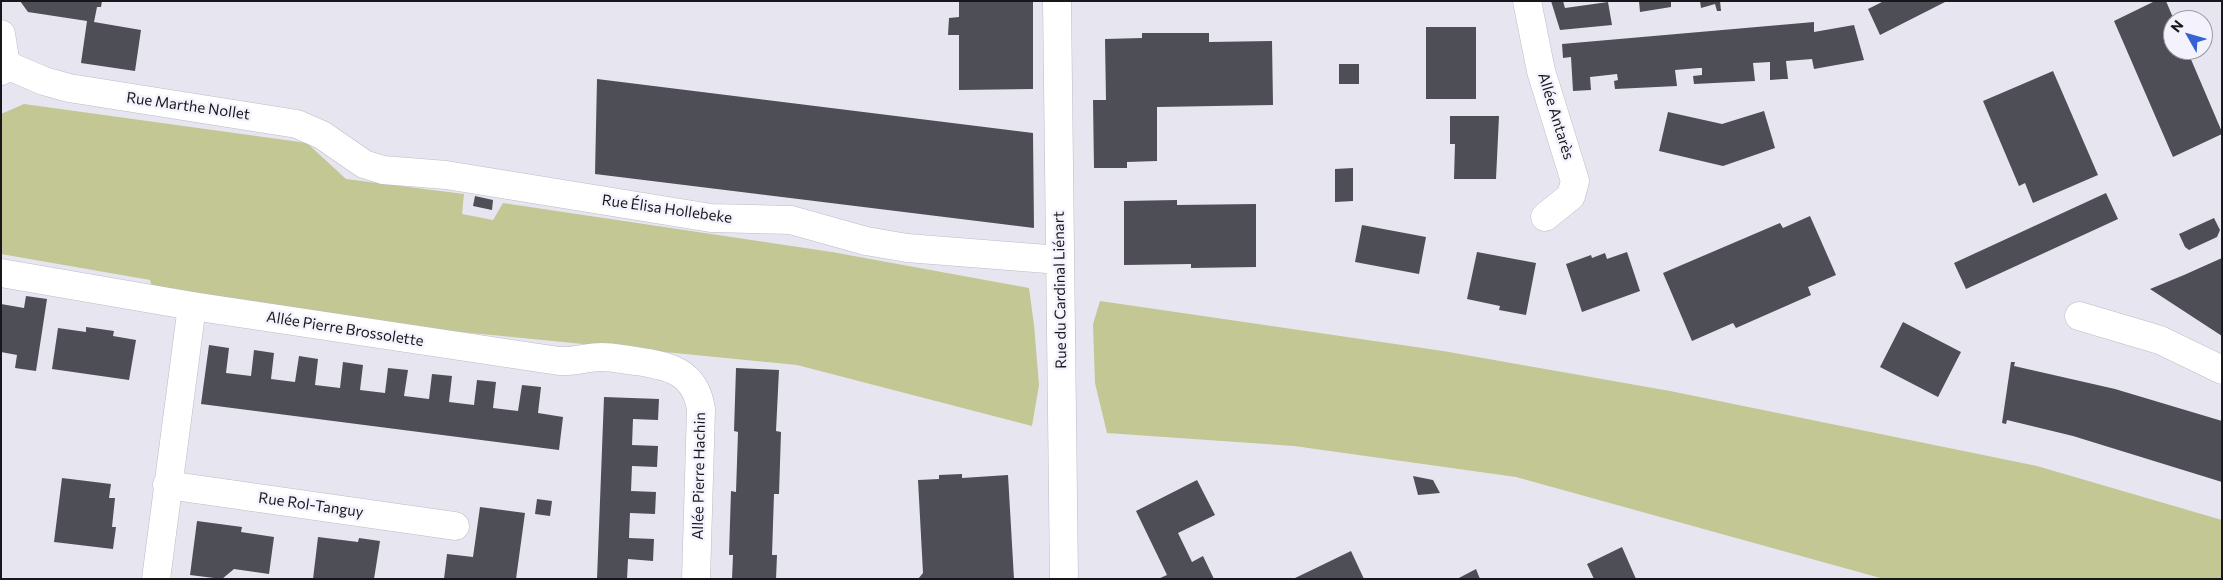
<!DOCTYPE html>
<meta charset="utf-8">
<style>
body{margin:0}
#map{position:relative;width:2223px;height:580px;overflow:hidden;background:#e7e6f0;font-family:Commissioner,sans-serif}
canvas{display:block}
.frame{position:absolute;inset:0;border:2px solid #18181c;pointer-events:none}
.north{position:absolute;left:2163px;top:10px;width:50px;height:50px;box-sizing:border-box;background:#f4f3fd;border:1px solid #9c9ba3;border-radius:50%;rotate:308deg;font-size:14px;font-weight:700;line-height:20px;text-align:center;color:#18181c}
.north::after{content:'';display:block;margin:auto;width:18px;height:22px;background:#3663d3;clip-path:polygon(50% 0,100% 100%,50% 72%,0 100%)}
</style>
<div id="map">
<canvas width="2223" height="580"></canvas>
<div class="frame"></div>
<div class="north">N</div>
</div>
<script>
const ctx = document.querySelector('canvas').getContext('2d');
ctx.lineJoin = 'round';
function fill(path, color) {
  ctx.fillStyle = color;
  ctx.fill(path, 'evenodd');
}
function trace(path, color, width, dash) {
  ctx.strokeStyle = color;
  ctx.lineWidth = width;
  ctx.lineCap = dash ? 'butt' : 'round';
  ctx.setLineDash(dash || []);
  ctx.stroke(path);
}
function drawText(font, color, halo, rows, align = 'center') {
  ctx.font = font + ' Commissioner,sans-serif';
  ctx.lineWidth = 5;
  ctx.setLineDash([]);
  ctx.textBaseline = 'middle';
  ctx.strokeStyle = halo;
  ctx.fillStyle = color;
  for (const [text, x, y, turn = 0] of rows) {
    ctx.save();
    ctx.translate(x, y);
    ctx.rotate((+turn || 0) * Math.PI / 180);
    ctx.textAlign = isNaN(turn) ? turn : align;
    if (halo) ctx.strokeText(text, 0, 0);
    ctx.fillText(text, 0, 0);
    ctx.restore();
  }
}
const green = new Path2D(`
 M24,104L307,143L346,179L464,194L462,214L493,220L503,203L832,252L1029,288L1034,325L1039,385L1032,426L797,365L329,319L152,287L150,280L1,254V114Z
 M1100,301L1443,351L1670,391L2037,466L2222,520V579H1884L1516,477L1294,446L1107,433L1095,383L1093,324Z`);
const building = new Path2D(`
 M20,1H102L101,7H97L94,22L141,30L135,71L81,63L87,21L28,12Z
 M959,1H1033V89L959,90V35H948L949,18L959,17Z
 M1551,1H1563L1565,8L1608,2L1612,25L1560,30Z
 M1639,1H1671V7L1640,12Z
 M1700,1H1720L1721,11H1717L1715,4L1701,8Z
 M1884,1H1947L1880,35L1868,9Z
 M2155,1H2166L2174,20L2173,50H2187L2222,132V134L2173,157L2114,21Z
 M1814,22V32L1854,25L1864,60L1814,69L1812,59L1786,61L1788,79H1783L1770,80V62L1753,63L1755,81L1694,84L1693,76L1702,75V68H1699L1675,70L1677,86L1615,89L1614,81L1618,80L1617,74L1590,77L1591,90L1573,91L1571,57L1563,58L1562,44Z
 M1426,27H1476V99H1426Z
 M1142,33H1209V42L1272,41L1273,105L1157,107V161L1127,162V168H1094L1093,100H1106L1105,39L1142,38Z
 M1339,64H1359V84H1339Z
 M2053,71L2098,175L2033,203L2025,183L2019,186L1983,101Z
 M597,79L1033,133L1034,228L595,174Z
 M1764,111L1775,148L1723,166L1659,151L1668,112L1722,124Z
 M1450,116H1499L1496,179H1454L1455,144H1450Z
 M1353,168V201L1335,202V169Z
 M2106,193L2118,219L1966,289L1954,263Z
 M475,196L493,200L492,210L473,206Z
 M1177,200V205L1256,204V267L1191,268V264L1124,265V201Z
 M1810,216L1836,275L1808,287L1811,295L1736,328L1733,323L1692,341L1663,273L1780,223L1783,228Z
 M2214,218L2220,230L2217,237L2189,250L2185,247L2179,234Z
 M1362,225L1426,237L1419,274L1355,262Z
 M1477,252L1536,263L1526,315L1499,310L1500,306L1467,299Z
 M1627,252L1640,291L1582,312L1566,264L1591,255L1592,258L1605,253L1607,259Z
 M2222,258V336L2150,289L2184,275Z
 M26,296L47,299L36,371L15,368L17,355L1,352V304L24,308Z
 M1903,322L1961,352L1938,397L1880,367Z
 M86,327L114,331L113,336L136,340L129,380L52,369L58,328L86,332Z
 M209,345L229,348L226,373L251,376L254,350L274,353L271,379L295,382L299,356L318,359L315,385L340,388L343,362L363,365L360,390L385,393L388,368L408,370L404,396L429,399L432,374L452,376L449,402L474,405L477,380L496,382L493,408L518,411L522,385L541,387L538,413L563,417L559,450L201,404Z
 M2011,362H2015L2014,366L2115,389L2222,421V482L2073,436L2007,420L2006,424L2002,423Z
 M736,368L779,370L776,431L781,432L779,494H774L772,555H777L776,579H732L733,555H729L731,491L736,492L738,432L734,431Z
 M604,397L659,399L658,420L633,419L632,445L658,446L657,467L632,466L631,491L656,492L655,514L630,513L629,538L654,539L653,561L628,559L627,579H597Z
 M962,474V478L1008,475L1014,579H918L923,573L918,480L939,479V475Z
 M1413,476L1433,480L1440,493L1418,495Z
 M62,478L111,484L109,498H115L112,527H116L113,549L54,542Z
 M1197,480L1215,515L1178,533L1192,562L1203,556L1214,579H1158L1167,575L1136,511Z
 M537,499L552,501L550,516L535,514Z
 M480,507L525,513L516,579H444L447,554L473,557Z
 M197,521L242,527L241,532L274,537L269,574L234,569L222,579L190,575Z
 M318,537L358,542L359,538L380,541L374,579H313Z
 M1622,547L1636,579H1594L1587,564Z
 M1351,551L1364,579H1293L1318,567Z
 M1476,569L1480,579H1457Z`);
const minor = new Path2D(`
 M1057,1L1064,579
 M1527,1L1541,71L1575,181L1571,196L1545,217
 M4,64L44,81L69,88L297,124L322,135L364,164L383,170L446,175L711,218L791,220L866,241L907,248L1060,260
 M1,273L192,306L559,361C574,362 587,357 602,357C613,357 625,360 636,361C669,366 695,371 701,409L696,579
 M2079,316L2160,340L2222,370
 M167,485L455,526
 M156,579L192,306`);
const tertiary = new Path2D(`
 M1,34L5,59L1,71`);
const streetNames = [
 ["Rue Marthe Nollet",188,106,8],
 ["Allée Antarès",1556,116,73],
 ["Rue Élisa Hollebeke",667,209,8],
 ["Rue du Cardinal Liénart",1060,290,-91],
 ["Allée Pierre Brossolette",345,329,9],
 ["Allée Pierre Hachin",699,476,-89],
 ["Rue Rol-Tanguy",311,505,8]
];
fill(green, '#c2c793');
fill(building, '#4d4e56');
trace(minor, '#bcbbc5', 29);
trace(tertiary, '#bcbbc5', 29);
trace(minor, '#fff', 28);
trace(tertiary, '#fff', 28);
drawText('15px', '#18181c', '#f4f3fd', streetNames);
</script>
